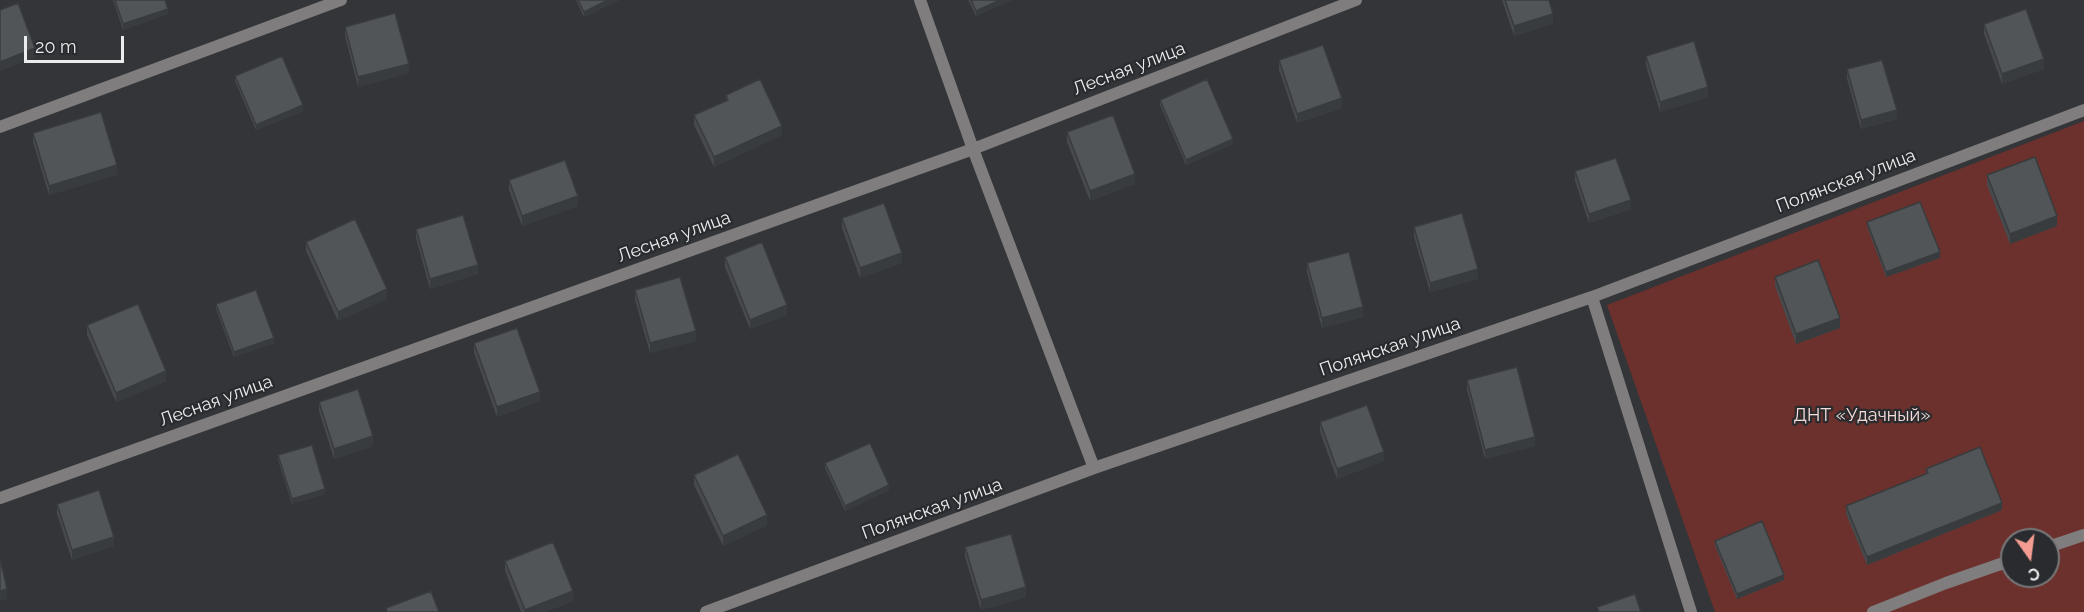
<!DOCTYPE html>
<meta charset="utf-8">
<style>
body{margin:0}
#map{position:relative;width:2084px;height:612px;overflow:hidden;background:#333538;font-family:Raleway,sans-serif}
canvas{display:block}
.north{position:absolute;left:2000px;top:528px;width:60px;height:60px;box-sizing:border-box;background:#292b2e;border:2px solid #76787a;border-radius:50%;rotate:166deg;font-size:16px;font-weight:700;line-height:24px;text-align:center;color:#eaeced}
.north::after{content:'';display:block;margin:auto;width:21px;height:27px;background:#f59c92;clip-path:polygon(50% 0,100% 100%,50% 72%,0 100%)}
.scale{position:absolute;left:24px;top:36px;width:100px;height:27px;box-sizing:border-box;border:3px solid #eaeced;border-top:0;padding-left:8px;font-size:18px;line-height:21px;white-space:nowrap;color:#eaeced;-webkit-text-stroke:4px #292b2e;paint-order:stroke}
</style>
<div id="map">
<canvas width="2084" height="612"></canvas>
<div class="north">С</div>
<div class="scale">20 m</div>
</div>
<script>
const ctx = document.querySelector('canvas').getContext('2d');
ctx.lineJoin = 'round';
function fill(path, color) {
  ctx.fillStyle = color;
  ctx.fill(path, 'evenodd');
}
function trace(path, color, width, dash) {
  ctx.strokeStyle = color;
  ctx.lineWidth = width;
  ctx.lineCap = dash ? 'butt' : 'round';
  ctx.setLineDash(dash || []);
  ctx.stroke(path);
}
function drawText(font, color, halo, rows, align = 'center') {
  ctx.font = font + ' Raleway,sans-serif';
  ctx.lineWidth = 4.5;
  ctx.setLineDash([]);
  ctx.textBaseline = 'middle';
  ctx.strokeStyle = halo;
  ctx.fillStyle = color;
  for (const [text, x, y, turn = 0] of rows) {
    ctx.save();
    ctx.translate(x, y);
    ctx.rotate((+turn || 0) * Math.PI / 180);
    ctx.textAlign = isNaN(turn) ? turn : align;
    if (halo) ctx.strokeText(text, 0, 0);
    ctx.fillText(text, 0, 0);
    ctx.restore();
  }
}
const green = new Path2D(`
 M2084,121V612H1715L1607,305ZM2012,540H2048V576H2012Z`);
const minor = new Path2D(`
 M920,0L973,149L1094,468
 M0,127L341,0
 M1592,297L1691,612
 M0,498L973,149L1356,0
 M2048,547L2084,535
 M706,612L1094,468L1592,297L2084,110
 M1873,612L1946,583L2012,560`);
const wall = new Path2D(`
 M113,0H165L168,14L123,30Z
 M576,0H619L584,17Z
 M968,0H1012L976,16Z
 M1502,0H1549L1553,24L1514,36Z
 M1984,24L2044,69L2002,84L1984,34Z
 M345,27L409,73L358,87L345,36Z
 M1646,56L1708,97L1660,112L1646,66Z
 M1279,60L1342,108L1297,123L1279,70Z
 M1847,69L1897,119L1861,129L1847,79Z
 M235,76L303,111L256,130L235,81Z
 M726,95L782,135L714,167L694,125V115L726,101Z
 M1160,100L1233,144L1186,165L1160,105Z
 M1067,132L1135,184L1090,201L1067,142Z
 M33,133L117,175L49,195L33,142Z
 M1575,171L1631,209L1589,223L1575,181Z
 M1987,175L2057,226L2010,244L1987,185Z
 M509,180L578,206L522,226L509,190Z
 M842,218L902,263L860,278L842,228Z
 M1867,222L1940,258L1886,277L1867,227Z
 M1414,227L1478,279L1430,292L1414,237Z
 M416,229L478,274L430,289L416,238Z
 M306,242L387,299L338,321L306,251Z
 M725,257L787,315L750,329L725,267Z
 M1307,263L1363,317L1322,328L1307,272Z
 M1775,277L1840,328L1796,344L1775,286Z
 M635,290L696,341L650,353L635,300Z
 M216,304L274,343L234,357L216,309Z
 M87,325L166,381L116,402L87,335Z
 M474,343L540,401L497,417L474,353Z
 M1467,380L1535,446L1485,459L1467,390Z
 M319,402L373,446L334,459L319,411Z
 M1320,422L1384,461L1337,479L1320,432Z
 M278,455L325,494L292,504L278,460Z
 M825,463L889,490L845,511L825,468Z
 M1926,469L2002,510L1867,565L1846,514V506L1926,474Z
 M694,475L767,525L723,546L694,485Z
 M57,504L114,546L72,560L57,514Z
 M1715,541L1784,580L1737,599L1715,546Z
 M965,547L1026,597L981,610L965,557Z
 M505,561L573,601L545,612H521L505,571Z`);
const shadedWall = new Path2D(`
 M608,0H619L584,17V12Z
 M1000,0H1012L976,16V11Z
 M168,9V14L123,30V24Z
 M1553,14V24L1514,36V26Z
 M35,48V58L0,71V62Z
 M2044,59V69L2002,84V74Z
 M409,64V73L358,87V77Z
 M1708,87V97L1660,112V102Z
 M1342,98V108L1297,123V114Z
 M303,105V111L256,130V125Z
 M1897,110V119L1861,129V120Z
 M782,126V135L714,167V157Z
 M1233,139V144L1186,165V160Z
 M117,165V175L49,195V186Z
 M1135,174V184L1090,201V191Z
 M578,196V206L522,226V216Z
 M1631,200V209L1589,223V214Z
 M2057,216V226L2010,244V234Z
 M1940,252V258L1886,277V272Z
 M902,253V263L860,278V268Z
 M478,265V274L430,289V279Z
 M1478,269V279L1430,292V283Z
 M387,289V299L338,321V312Z
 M787,305V315L750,329V320Z
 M1363,307V317L1322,328V318Z
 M1840,318V328L1796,344V334Z
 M696,331V341L650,353V343Z
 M274,338V343L234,357V352Z
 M166,371V381L116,402V393Z
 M540,392V401L497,417V407Z
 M373,436V446L334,459V449Z
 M1535,437V446L1485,459V450Z
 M1384,452V461L1337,479V469Z
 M889,485V490L845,511V506Z
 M325,489V494L292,504V499Z
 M2002,503V510L1867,565V557Z
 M767,515V525L723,546V536Z
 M114,537V546L72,560V550Z
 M1784,575V580L1737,599V594Z
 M1026,587V597L981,610V600Z
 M7,589V599L0,601V591Z
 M573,591V601L545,612H525V610Z`);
const building = new Path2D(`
 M115,0H165L168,9L123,24Z
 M578,0H608L584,12Z
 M971,0H1000L976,11Z
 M1505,0H1549L1553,14L1514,26Z
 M18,3L35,48L0,62V10Z
 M2026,9L2044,59L2002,74L1984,24Z
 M395,13L409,64L358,77L345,27Z
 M1694,41L1708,87L1660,102L1646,56Z
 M1323,45L1342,98L1297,114L1279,60Z
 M282,56L303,105L256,125L235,76Z
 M1882,60L1897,110L1861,120L1847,69Z
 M760,79L782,126L714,157L694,115L728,100L726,95Z
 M1207,79L1233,139L1186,160L1160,100Z
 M101,112L117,165L49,186L33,133Z
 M1113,115L1135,174L1090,191L1067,132Z
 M2035,157L2057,216L2010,234L1987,175Z
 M1616,158L1631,200L1589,214L1575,171Z
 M565,160L578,196L522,216L509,180Z
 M1920,202L1940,252L1886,272L1867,222Z
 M884,203L902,253L860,268L842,218Z
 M1462,213L1478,269L1430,283L1414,227Z
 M463,215L478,265L430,279L416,229Z
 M355,219L387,289L338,312L306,242Z
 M762,242L787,305L750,320L725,257Z
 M1349,252L1363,307L1322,318L1307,263Z
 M1818,260L1840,318L1796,334L1775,277Z
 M680,277L696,331L650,343L635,290Z
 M256,290L274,338L234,352L216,304Z
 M138,304L166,371L116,393L87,325Z
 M517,328L540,392L497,407L474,343Z
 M1517,367L1535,437L1485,450L1467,380Z
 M358,389L373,436L334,449L319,402Z
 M1367,405L1384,452L1337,469L1320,422Z
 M870,443L889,485L845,506L825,463Z
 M312,445L325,489L292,499L278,455Z
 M1980,447L2002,503L1867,557L1846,506L1928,473L1926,469Z
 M738,454L767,515L723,536L694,475Z
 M99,490L114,537L72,550L57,504Z
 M1762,521L1784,575L1737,594L1715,541Z
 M1011,534L1026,587L981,600L965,547Z
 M553,542L573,591L525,610L505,561Z
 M0,558L7,589L0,591Z
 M431,591L439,612H387L386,608Z
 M1635,594L1641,612H1599L1597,607Z`);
const streetNames = [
 ["Лесная улица",1129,69,-21],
 ["Полянская улица",1846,181,-21],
 ["Лесная улица",674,237,-20],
 ["Полянская улица",1390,347,-19],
 ["Лесная улица",216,401,-20],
 ["Полянская улица",932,509,-20]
];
const parkNames = [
 ["ДНТ «Удачный»",1862,416]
];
fill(green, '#6c312c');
trace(minor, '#7f7d7d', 12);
fill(wall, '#47494c');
fill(shadedWall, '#393c3e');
fill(building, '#525558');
trace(building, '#393c3e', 1.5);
drawText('18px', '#eaeced', '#292b2e', streetNames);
drawText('18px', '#f5dcd9', '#292b2e', parkNames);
</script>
